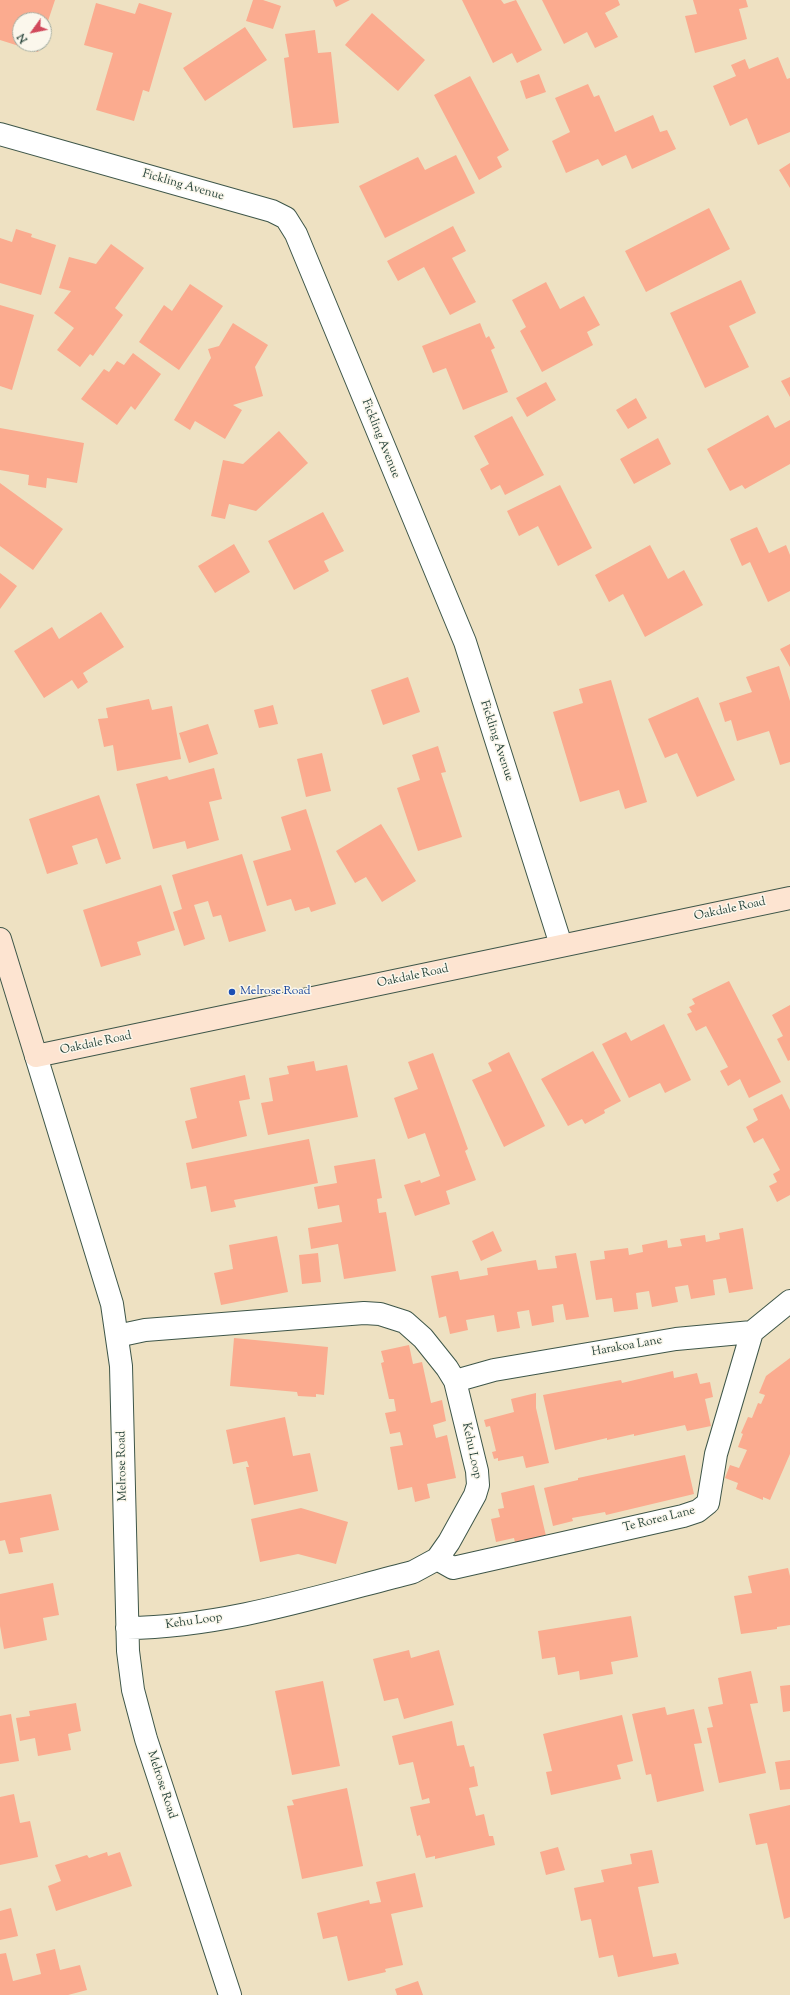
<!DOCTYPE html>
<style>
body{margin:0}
#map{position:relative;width:790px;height:1995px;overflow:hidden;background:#eee1c2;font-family:"Sorts Mill Goudy",serif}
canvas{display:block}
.north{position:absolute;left:12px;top:12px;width:40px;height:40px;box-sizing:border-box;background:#fbf7ec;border:1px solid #a3ada2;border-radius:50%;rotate:237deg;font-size:11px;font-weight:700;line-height:16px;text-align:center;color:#1f3d34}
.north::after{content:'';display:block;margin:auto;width:14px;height:18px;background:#d1495b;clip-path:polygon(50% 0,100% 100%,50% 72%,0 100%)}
</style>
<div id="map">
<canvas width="790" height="1995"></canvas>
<div class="north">N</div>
</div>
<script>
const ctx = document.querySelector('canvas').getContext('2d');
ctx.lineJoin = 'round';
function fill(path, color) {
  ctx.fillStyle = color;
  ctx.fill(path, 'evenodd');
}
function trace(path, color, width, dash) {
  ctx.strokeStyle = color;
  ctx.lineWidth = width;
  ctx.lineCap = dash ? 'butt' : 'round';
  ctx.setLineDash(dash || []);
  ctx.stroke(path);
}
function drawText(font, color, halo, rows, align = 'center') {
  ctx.font = font + ' "Sorts Mill Goudy",serif';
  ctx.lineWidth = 3;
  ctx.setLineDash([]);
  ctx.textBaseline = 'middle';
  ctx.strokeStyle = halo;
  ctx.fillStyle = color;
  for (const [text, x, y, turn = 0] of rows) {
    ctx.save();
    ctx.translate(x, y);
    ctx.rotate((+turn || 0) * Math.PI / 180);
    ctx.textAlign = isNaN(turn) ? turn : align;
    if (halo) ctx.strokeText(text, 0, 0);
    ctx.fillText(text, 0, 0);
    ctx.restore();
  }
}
const building = new Path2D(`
 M0,0H55L44,33V20H20V44H41L38,52L0,40Z
 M253,0H263L281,6L273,29L246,21Z
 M333,0H350L336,7Z
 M462,0H501L504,4L516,0L542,50L517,63L512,53L493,63Z
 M542,0H618L620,5L605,13L618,37L595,48L587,32L564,44Z
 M693,0H746L748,7L739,9L747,39L695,53L685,16L697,14Z
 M96,3L135,14L139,3L172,13L149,92L143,90L134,121L96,110L113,53L84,45Z
 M372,13L425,60L398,91L345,45Z
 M245,27L267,60L205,101L183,68Z
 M315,30L318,53L331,52L339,123L293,128L284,58L289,57L285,34Z
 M778,57L787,79L790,78V132L758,145L747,118L730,126L713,86L736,76L731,65L745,59L749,69Z
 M539,74L546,92L526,99L520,81Z
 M470,76L509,150L497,157L502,167L479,180L434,95Z
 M588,84L594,97L599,95L615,132L653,115L660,132L667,130L676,149L632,169L626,155L602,166L598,159L566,173L552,141L570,132L555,98Z
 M456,155L475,193L385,238L359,186L418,157L425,170Z
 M790,163V188L779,170Z
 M709,208L730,249L646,292L625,251Z
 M453,226L466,251L452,258L476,302L450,315L424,267L398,281L387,261Z
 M16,229L32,234L31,237L56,245L41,295L0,283V238L12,242Z
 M111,244L144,268L115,308L123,315L93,356L90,354L80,367L57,350L74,328L54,313L71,291L59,288L69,257L96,264Z
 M741,280L756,313L729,326L749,367L705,388L670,313Z
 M546,282L560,309L584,296L600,325L587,332L593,345L542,372L520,331L526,327L512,300Z
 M190,284L223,306L179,370L139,342L164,305L172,311Z
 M0,305L34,315L12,390L0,386Z
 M233,323L268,345L255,367L263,396L233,405L242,410L225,439L195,421L190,430L174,420L211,358L208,349L219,346Z
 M480,323L486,338L489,336L495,348L491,350L508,392L463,410L446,368L433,373L422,346Z
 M133,353L161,374L135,410L131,406L117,425L81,399L104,369L109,372L117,361L124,365Z
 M790,377V397L781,381Z
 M546,382L556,400L527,417L516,398Z
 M636,398L647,418L628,429L616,410Z
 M768,415L775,428L790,420V464L745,489L742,485L730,491L707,449Z
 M512,416L544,475L505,495L500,485L491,490L480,469L489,464L474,436Z
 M0,428L84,443L77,483L47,478L46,488L28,485L29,475L0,470Z
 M279,431L308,463L256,511L229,504L225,519L211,516L223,460L243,464Z
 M658,438L671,464L634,484L620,459Z
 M0,483L63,529L33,570L0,546Z
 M560,485L592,548L558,566L538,526L519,536L507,511Z
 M323,512L344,551L324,561L329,571L294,590L268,541Z
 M757,527L769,553L786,545L790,555V591L768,602L750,562L742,566L730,539Z
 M234,544L250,572L215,593L198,566Z
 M650,545L668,579L684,570L703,605L645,637L623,594L609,602L595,575Z
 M0,573L17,586L0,609Z
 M101,612L124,647L83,673L88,682L78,689L72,680L44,698L14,651L52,627L59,639Z
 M790,644V667L780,649Z
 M779,666L790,701V762L780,765L769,731L737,741L731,720L725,722L719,703L752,692L746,677Z
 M408,677L420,712L383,725L371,690Z
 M611,680L647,802L625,809L619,790L580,802L553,712L583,703L579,689Z
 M698,697L735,780L697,797L677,753L665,758L648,719Z
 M149,699L152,710L172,706L181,759L117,771L113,745L104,747L98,719L108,718L106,708Z
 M273,705L278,724L259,728L254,710Z
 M208,724L218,754L189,763L179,733Z
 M438,746L446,772L441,773L462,837L418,851L397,788L420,780L412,755Z
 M322,753L331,791L306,797L297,759Z
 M214,768L222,799L209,802L219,840L187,849L185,841L153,849L136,784L167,776L169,780Z
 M99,795L121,859L106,864L97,838L72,846L78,864L47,874L29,819Z
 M306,809L336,904L311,912L309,907L295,911L291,899L267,906L253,861L291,850L281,817Z
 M381,824L416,881L382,902L366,877L355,883L336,851Z
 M242,854L266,931L229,942L221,915L213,917L208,901L194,905L205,939L184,946L173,912L182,909L172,875Z
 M161,885L175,930L137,942L141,955L101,967L83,910Z
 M729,981L781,1082L749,1098L740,1079L728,1086L720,1071L728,1067L706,1026L696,1031L687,1014L692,1012L689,1007L695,1004L692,999Z
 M790,1005V1060L788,1061L777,1039L783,1036L772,1015Z
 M664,1024L691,1080L665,1093L660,1083L629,1098L602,1044L626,1032L631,1041Z
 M593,1051L621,1101L604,1110L605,1113L585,1124L582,1119L568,1126L541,1079Z
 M509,1052L545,1126L504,1147L472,1080L492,1071L488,1063Z
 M433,1053L468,1149L465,1151L476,1180L446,1191L450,1204L415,1216L404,1185L420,1180L421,1183L440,1176L425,1133L408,1139L394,1098L418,1089L408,1062Z
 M314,1061L316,1071L347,1065L358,1117L268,1135L261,1103L273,1101L269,1078L289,1074L287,1066Z
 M245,1075L250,1099L239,1101L247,1136L192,1149L185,1121L197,1118L190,1088Z
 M782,1094L790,1110V1195L777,1202L769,1186L777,1182L773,1174L780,1170L763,1138L754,1143L746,1127L758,1120L753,1109Z
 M309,1139L318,1183L234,1200L236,1207L211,1212L206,1186L191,1189L186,1163Z
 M375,1159L382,1198L377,1199L379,1213L386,1212L396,1271L344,1279L338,1244L311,1249L308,1228L342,1222L339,1205L318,1209L314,1187L337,1183L334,1166Z
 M743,1228L753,1289L729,1293L726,1278L713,1280L715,1295L691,1299L688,1285L675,1287L678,1302L652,1307L649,1291L636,1293L638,1309L614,1312L612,1298L596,1300L590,1261L605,1259L604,1251L628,1248L629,1255L643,1252L642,1245L667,1240L668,1248L682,1246L680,1239L705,1235L706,1242L720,1239L719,1233Z
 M493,1231L502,1251L481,1261L472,1241Z
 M277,1236L288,1292L221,1305L214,1273L233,1269L229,1245Z
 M318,1253L321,1282L302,1284L299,1255Z
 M576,1253L589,1317L566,1320L563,1304L552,1306L554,1322L532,1326L529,1310L517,1312L520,1328L497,1332L494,1315L466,1320L468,1330L450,1334L446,1316L439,1318L431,1276L458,1271L460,1280L488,1275L487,1268L536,1260L538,1270L557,1268L555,1256Z
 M234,1338L328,1347L324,1395L316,1394V1397L298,1396L297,1392L230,1386Z
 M409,1345L413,1364L422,1362L431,1403L442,1400L446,1421L433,1425L436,1438L447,1435L456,1478L427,1484L430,1498L415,1502L412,1487L398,1490L390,1447L403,1445L400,1432L390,1434L385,1413L396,1411L394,1399H389L381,1363L384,1362L381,1351Z
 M790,1358V1454L770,1500L763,1497V1500L736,1489L738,1483L725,1478L730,1465L739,1468L747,1450L738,1447L743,1434L741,1433L748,1417L752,1418L758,1403L761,1404L765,1395L759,1393L766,1376Z
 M673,1371L674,1378L697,1373L700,1384L710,1382L713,1397L705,1399L711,1426L687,1431L685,1425L634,1436V1434L607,1440V1438L555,1450L543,1395L621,1380L622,1383Z
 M536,1393V1408L549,1463L526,1468L523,1456L498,1461V1458L494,1459L492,1452L496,1451L490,1426L486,1427L484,1420L514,1412L511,1399Z
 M285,1417L293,1456L310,1453L318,1491L254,1505L246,1467H249L247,1461L233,1464L226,1430Z
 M685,1455L694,1494L606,1515L605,1512L572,1518L573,1521L553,1526L544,1488L578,1480V1478Z
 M534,1485L546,1536L515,1542L514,1538L496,1542L491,1519L500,1517L498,1509L504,1508L501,1493Z
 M51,1494L59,1530L20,1538L23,1552L9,1554L5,1540L0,1541V1503Z
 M301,1508L348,1522L336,1564L298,1554L260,1562L251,1519Z
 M788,1568L790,1576V1625L777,1627V1629L741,1634L734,1596L752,1593L748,1576Z
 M53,1583L59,1615L43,1618L47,1640L4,1649L0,1626V1594Z
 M631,1616L638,1657L611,1662L613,1674L580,1680L579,1671L558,1675L555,1657L542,1659L538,1631Z
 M409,1650L411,1658L439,1650L454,1705L404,1719L398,1698L384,1701L373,1659Z
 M751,1671L758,1703L750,1704L766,1773L719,1783L707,1728L713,1727L708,1707L723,1704L718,1678Z
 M323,1681L340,1766L292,1775L275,1691Z
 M790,1685V1711L783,1712L780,1686Z
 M76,1703L81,1731L68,1734L71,1750L38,1756L35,1738L20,1741L16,1718L30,1716L29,1711Z
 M665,1707L667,1715L694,1709L702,1743L694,1744L704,1791L657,1802L651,1774L646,1775L632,1714Z
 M11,1714L19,1761L0,1764V1716Z
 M622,1715L633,1761L617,1765L621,1779L551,1795L546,1772L552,1771L543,1734Z
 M452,1721L457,1746L464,1745L470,1767L474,1766L478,1786L469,1788L476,1816L484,1814L489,1836H493L495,1845L435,1859V1856L426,1858L420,1835L417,1836L410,1807L430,1803L429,1798L422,1800L413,1762L399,1765L392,1736Z
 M790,1760V1789L780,1790L775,1762Z
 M347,1788L363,1866L302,1879L287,1806L294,1805L292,1800Z
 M14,1794L20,1823L30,1821L38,1857L0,1865V1797Z
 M790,1805V1917L784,1919L767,1843L756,1845L749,1814Z
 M558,1847L565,1870L546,1875L540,1852Z
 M652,1850L659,1883L638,1887L653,1957L676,1953L679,1964L618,1977L613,1955L599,1958L591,1919L581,1921L574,1888L604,1882L601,1870L632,1864L630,1854Z
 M107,1852L108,1856L120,1852L132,1886L56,1911L48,1886L61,1881L55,1865L87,1855L89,1858Z
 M415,1873L423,1907L391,1914L403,1965L385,1969L386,1972L348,1981L337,1936L323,1939L317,1913L369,1900L370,1904L381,1902L376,1882Z
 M11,1908L18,1936L0,1940V1911Z
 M55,1949L60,1970L80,1965L87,1990L68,1995H0V1954L6,1953L13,1981L41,1974L36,1954Z
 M418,1981L423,1995H397L395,1989Z`);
const street = new Path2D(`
 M0,134L272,211L286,218L296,234L465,642L561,945
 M36,1056L112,1304L121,1366L128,1651L133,1690L146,1739L230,1995
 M117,1336L145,1330L364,1313L380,1314L405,1322L423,1338L447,1368L455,1381L477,1471L478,1485L475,1495L449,1542L437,1559L413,1572C319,1596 224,1627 127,1628
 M455,1381L494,1370L676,1339L752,1332L790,1301
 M437,1559L453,1568L683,1516L698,1511L708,1503L716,1454L752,1332`);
const secondary = new Path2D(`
 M0,939L36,1056L790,898`);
const markers = [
 [232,992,4,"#1a4fb4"]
];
const streetNames = [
 ["Fickling Avenue",183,186,16],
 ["Fickling Avenue",380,439,68],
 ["Fickling Avenue",496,741,72],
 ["Oakdale Road",730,910,-12],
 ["Oakdale Road",413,977,-12],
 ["Oakdale Road",96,1044,-12],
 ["Harakoa Lane",627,1347,-10],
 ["Kehu Loop",471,1451,78],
 ["Melrose Road",123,1466,-91],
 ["Te Rorea Lane",659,1520,-14],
 ["Kehu Loop",194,1622,-8],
 ["Melrose Road",161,1785,72]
];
const transitNames = [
 ["Melrose Road",240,992]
];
fill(building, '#fbab8f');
trace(street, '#3e5649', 24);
trace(secondary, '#3e5649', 24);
trace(street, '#fff', 22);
trace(secondary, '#fde4d1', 22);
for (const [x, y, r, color] of markers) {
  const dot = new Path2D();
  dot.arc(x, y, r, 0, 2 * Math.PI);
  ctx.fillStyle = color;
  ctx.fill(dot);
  trace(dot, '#fbf7ec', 1.5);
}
drawText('12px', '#1f3d34', '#fbf7ec', streetNames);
drawText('12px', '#164399', '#fbf7ec', transitNames, 'left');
</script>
